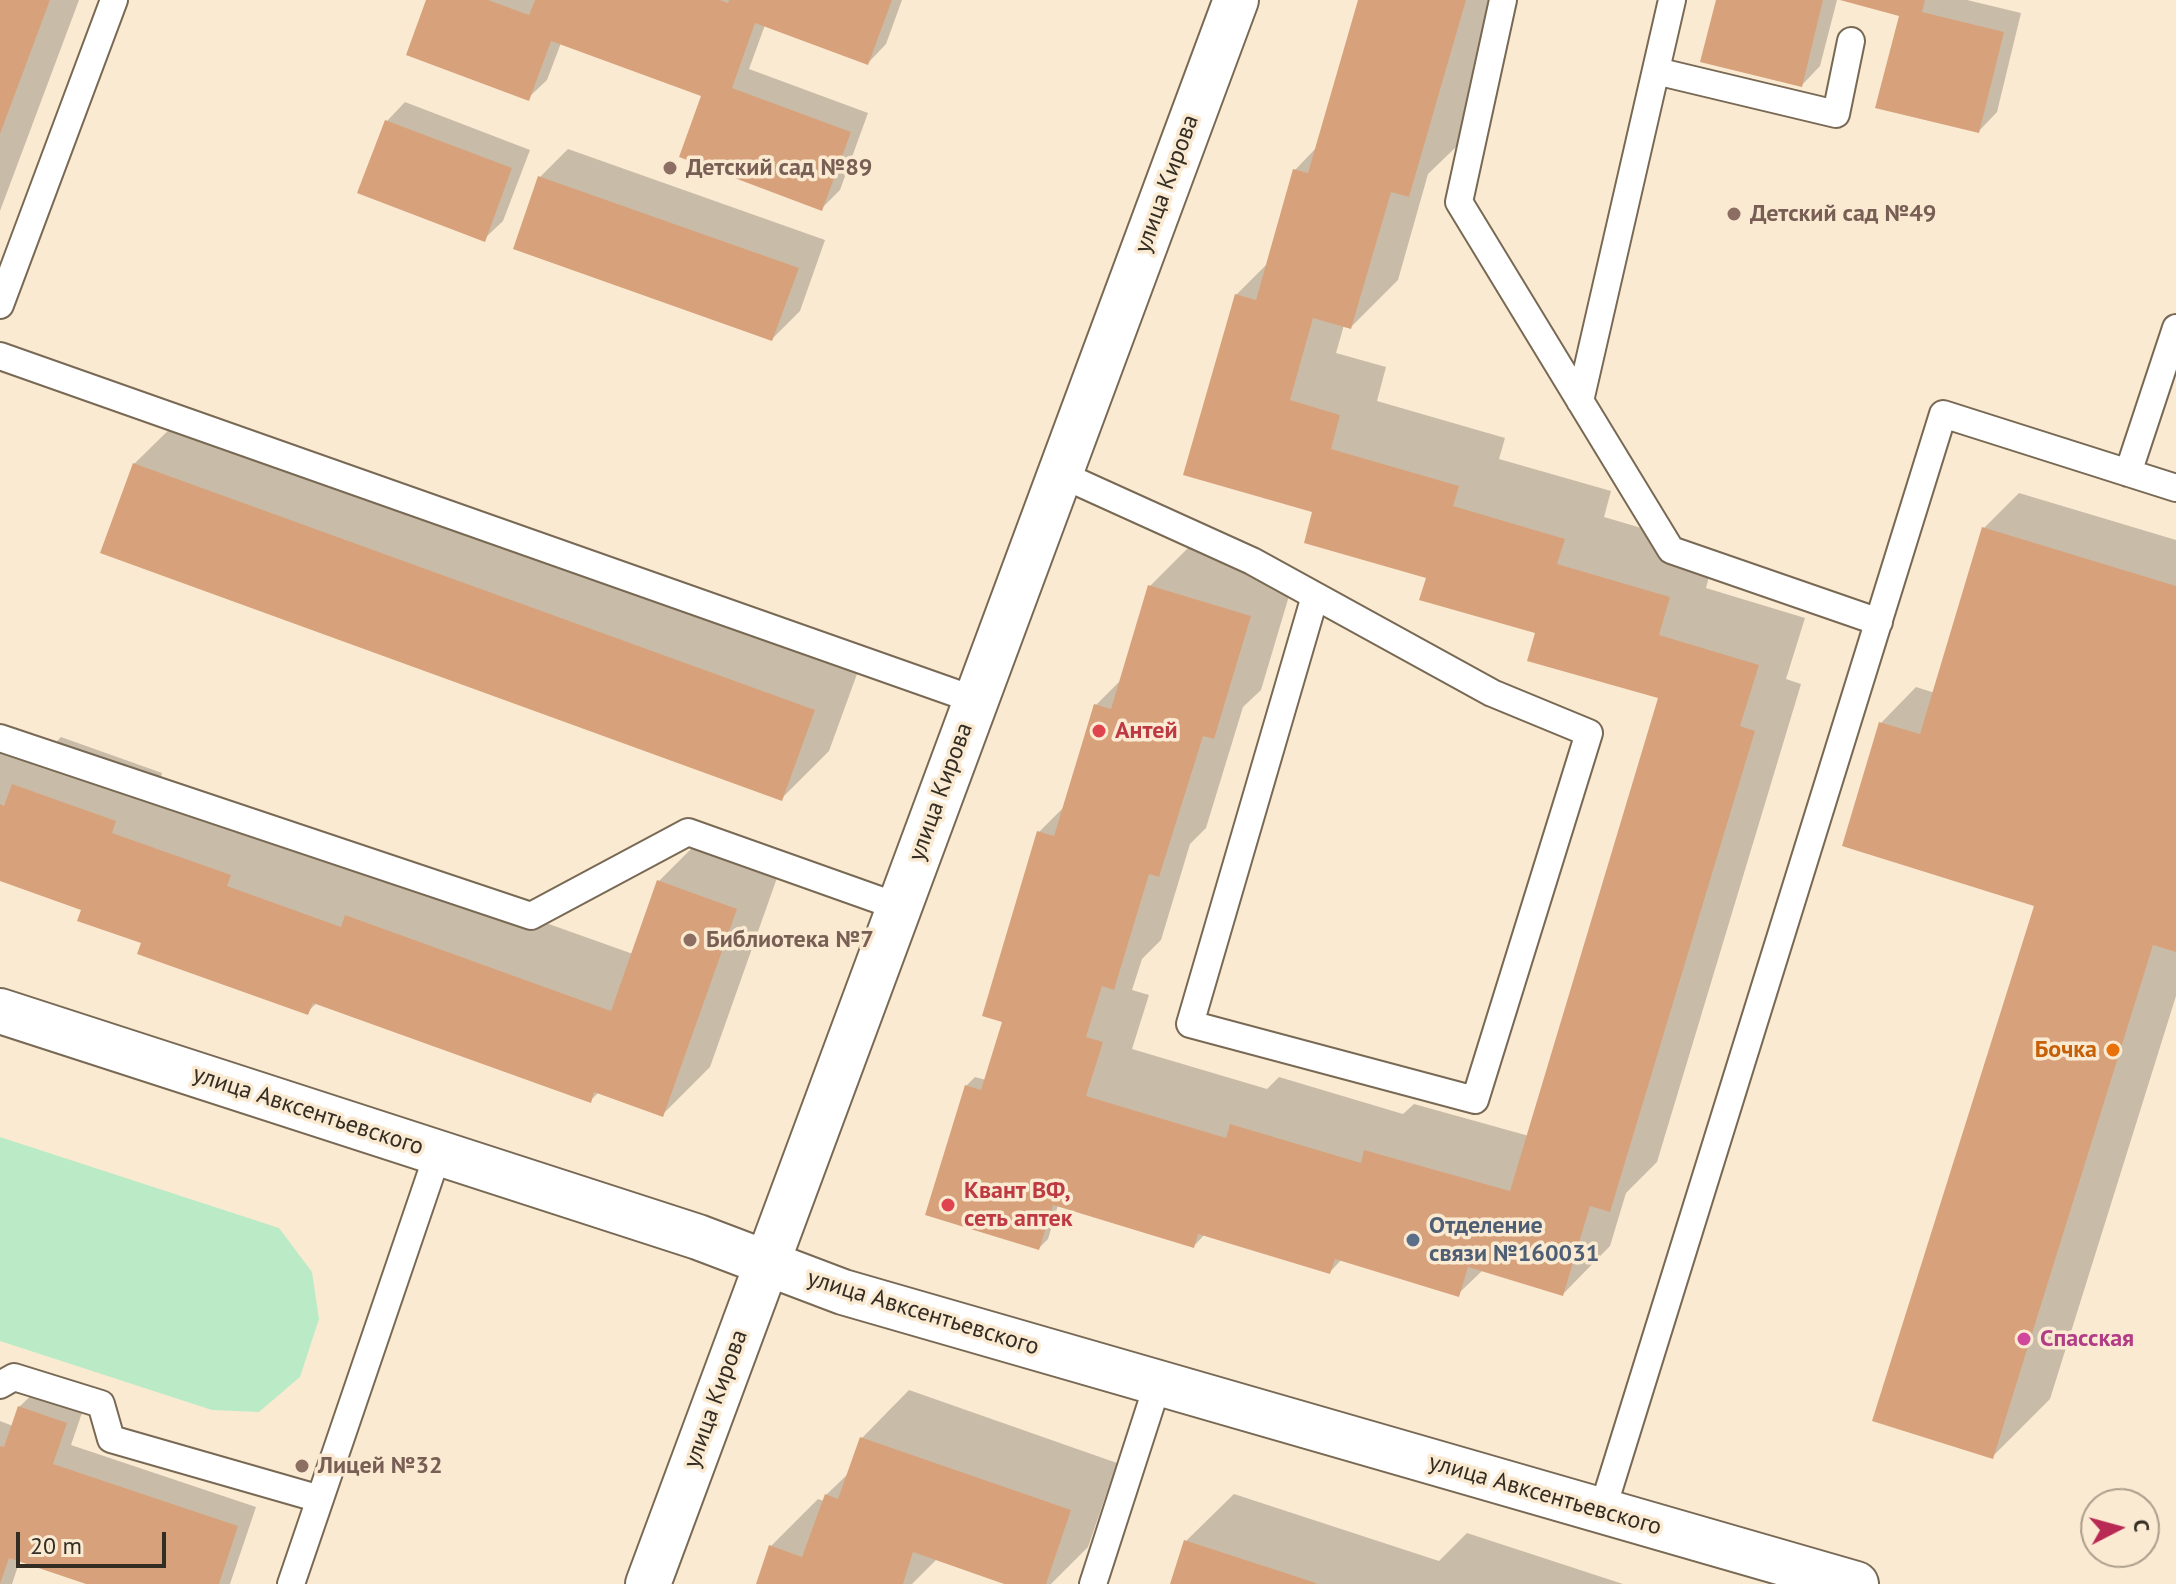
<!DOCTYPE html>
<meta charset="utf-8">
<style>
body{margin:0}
#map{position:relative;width:2176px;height:1584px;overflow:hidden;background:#fbead2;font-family:"PT Sans",sans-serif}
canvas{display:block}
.north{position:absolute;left:2080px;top:1488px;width:80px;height:80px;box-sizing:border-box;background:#fbead2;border:2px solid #ab9e8c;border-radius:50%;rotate:84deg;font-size:22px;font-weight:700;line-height:32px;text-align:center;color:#332d24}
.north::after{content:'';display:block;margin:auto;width:28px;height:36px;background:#b82954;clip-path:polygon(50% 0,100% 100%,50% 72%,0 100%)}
.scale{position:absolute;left:16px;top:1532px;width:150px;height:36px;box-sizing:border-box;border:4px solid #332d24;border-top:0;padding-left:10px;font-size:24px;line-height:28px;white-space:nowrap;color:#332d24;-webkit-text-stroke:6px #fbead2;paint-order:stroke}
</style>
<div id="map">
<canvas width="2176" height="1584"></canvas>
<div class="north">С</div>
<div class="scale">20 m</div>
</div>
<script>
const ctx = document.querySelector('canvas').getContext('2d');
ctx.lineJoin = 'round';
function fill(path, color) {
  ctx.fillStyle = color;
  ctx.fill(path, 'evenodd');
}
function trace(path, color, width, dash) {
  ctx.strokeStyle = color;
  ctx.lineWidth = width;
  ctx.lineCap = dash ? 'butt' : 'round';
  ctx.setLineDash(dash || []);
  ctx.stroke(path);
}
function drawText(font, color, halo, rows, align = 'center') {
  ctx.font = font + ' "PT Sans",sans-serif';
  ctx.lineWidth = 7;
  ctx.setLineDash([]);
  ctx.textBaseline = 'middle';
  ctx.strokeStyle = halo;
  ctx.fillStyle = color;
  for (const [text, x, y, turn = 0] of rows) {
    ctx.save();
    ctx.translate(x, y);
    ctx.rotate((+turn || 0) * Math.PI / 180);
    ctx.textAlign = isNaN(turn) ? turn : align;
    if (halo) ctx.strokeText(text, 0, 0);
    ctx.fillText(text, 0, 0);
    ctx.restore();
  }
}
const green = new Path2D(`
 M0,1137L279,1228L312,1272L319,1319L300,1377L259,1412L212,1410L0,1341Z`);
const shadow = new Path2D(`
 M0,0H79L0,211Z
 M428,0H902L886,44L868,63L765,25L749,69L868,113L840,190L822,208L704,95L561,43L547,80L528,98Z
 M1360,0H1499L1456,147L1428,174L1398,280L1351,327L1344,325L1336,353L1386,367L1377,401L1505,438L1499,459L1611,491L1604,517L1716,550L1706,588L1805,618L1786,679L1801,684L1657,1162L1626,1193L1610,1246L1563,1294L1483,1270L1458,1294L1342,1259L1330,1272L1205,1234L1194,1246L1058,1205L1048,1239L1039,1248L966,1086L975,1077L986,1080L1004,1021L1039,832L1065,806L1096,705L1122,679L1150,586L1197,539L1297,569L1261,690L1243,707L1206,828L1190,844L1161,940L1142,959L1132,990L1149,995L1132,1049L1267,1089L1279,1077L1403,1114L1414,1104L1529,1136L1661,696L1428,577L1315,511L1236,295L1268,263L1295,170L1317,147Z
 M1718,0H1837L1820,66L1802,85Z
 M1843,0H1967L2021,13L1997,112L1979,131L1901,14Z
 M405,102L530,150L503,221L484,239L387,121Z
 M568,149L825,240L800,311L772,339L516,248L540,177Z
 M182,417L861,663L829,751L782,798L134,464Z
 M2019,493L2176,540V996L2050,1399L1992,1457L2035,908L1881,723L1916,687L1935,693L1984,528Z
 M61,737L162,773L159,785L633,954L659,881L706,834L783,861L710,1067L663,1114L599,1092L591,1100L317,1003L307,1012L144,942L84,909L0,879V741L43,756Z
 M38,1389L85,1404L71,1445L256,1507L230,1584H92L20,1560L12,1584H0V1421L13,1426L19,1407Z
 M909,1390L1117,1463L1088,1547L1051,1584H1010L937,1559L912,1584H758L771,1546L818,1499L824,1501L826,1495L849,1473L862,1438Z
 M1234,1494L1439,1561L1467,1533L1623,1584H1172L1186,1541Z`);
const building = new Path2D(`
 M0,0H50L0,134Z
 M426,0H488L529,15L535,0H720L728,3L729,0H892L868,65L755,23L732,88L851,132L822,211L679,157L701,96L551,41L529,101L406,55Z
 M1358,0H1466L1409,197L1391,192L1351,329L1313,318L1290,400L1340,415L1331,449L1459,486L1453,506L1565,539L1557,564L1670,597L1659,635L1759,665L1740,726L1755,731L1610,1212L1590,1206L1563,1296L1468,1267L1459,1297L1335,1259L1330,1274L1198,1234L1194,1248L1053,1205L1039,1250L925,1215L965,1085L981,1090L1002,1022L982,1016L1037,831L1054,836L1094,704L1111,709L1148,585L1251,616L1214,739L1203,736L1159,877L1149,874L1114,990L1102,986L1086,1037L1103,1042L1086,1096L1226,1138L1230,1124L1361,1163L1364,1150L1510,1191L1658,698L1527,661L1535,633L1419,600L1426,578L1304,543L1312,512L1183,475L1235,294L1256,300L1293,169L1308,173Z
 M1716,0H1823L1802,87L1700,62Z
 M1840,0H1925L1922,12L2004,32L1979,133L1875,108L1899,16Z
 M385,120L512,168L485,242L357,193Z
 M538,176L799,268L772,341L513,249Z
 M133,463L815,710L782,801L100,553Z
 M1982,527L2176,586V952L2153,945L1993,1459L1872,1421L2034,906L1842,846L1879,722L1920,734Z
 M12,784L116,821L112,833L231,875L227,886L341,927L345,915L611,1011L657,880L737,909L663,1117L594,1092L591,1103L313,1003L308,1015L137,954L141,943L77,921L81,910L0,881V804L4,806Z
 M18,1406L67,1423L53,1464L238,1526L219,1584H86L9,1558L0,1584V1446L4,1447Z
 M860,1437L1071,1510L1046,1584H1004L913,1552L903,1584H756L769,1545L802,1557L825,1494L838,1499Z
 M1184,1540L1316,1583V1584H1170Z`);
const service = new Path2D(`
 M1503,0L1459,202L1671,550L1879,622
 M1656,71L1836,114L1851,41
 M0,305L114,0
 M0,356L975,700
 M1580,401L1672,0
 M2128,473L2176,328
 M1060,474L1252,561L1492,693L1589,733L1475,1100L1190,1024L1315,596
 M0,738L531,916L688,832L899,907
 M0,1385L14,1377L101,1404L111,1439L320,1499
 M1602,1511L1943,414L2176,488
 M291,1584L438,1153
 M1093,1584L1158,1383`);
const minor = new Path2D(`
 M0,1011L698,1237L843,1292L1856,1584
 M648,1584L1236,0`);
const markers = [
 [670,168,8,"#8d6e63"],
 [1734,214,8,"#8d6e63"],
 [1099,731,8,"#e0444e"],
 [690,940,8,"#8d6e63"],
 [2113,1050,8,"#e8710a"],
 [948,1205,8,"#e0444e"],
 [1413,1240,8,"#5c6f8a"],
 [2024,1339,8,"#d1479c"],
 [302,1466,8,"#8d6e63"]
];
const educationNames = [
 ["Детский сад №89",686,168],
 ["Детский сад №49",1750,214],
 ["Библиотека №7",706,940],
 ["Лицей №32",318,1466]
];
const streetNames = [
 ["улица Кирова",1167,184,-70],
 ["улица Кирова",941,792,-70],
 ["улица Авксентьевского",308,1111,18],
 ["улица Авксентьевского",923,1313,17],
 ["улица Кирова",716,1399,-70],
 ["улица Авксентьевского",1545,1495,16]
];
const healthNames = [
 ["Антей",1115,731],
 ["Квант ВФ,",964,1191],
 ["сеть аптек",964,1219]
];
const foodNames = [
 ["Бочка",2097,1050]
];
const serviceNames = [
 ["Отделение",1429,1226],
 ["связи №160031",1429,1254]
];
const hotelNames = [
 ["Спасская",2040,1339]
];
fill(green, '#baebc6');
fill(shadow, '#0003');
fill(building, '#d7a27b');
trace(service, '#786954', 30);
trace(minor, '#786954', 48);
trace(service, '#fff', 26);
trace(minor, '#fff', 44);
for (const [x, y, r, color] of markers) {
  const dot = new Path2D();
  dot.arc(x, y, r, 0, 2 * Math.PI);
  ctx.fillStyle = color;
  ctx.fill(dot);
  trace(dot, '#fbead2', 3);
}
drawText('bold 24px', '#785e54', '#fbead2', educationNames, 'left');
drawText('24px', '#332d24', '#fbead2', streetNames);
drawText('bold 24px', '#be3a42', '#fbead2', healthNames, 'left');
drawText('bold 24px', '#c56008', '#fbead2', foodNames, 'right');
drawText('bold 24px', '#4e5e75', '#fbead2', serviceNames, 'left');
drawText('bold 24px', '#b23c85', '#fbead2', hotelNames, 'left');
</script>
